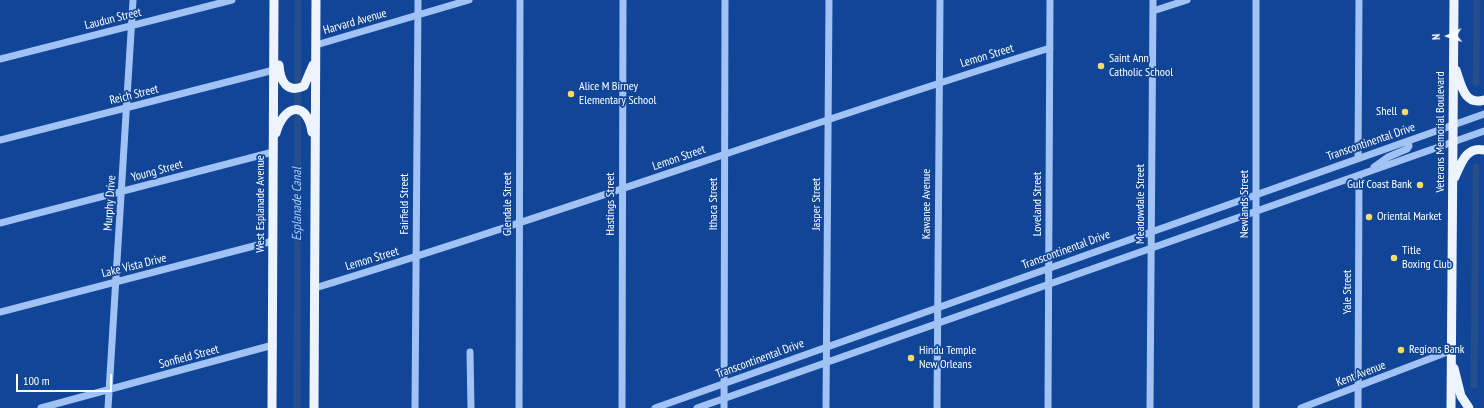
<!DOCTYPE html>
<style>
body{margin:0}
#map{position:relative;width:1484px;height:408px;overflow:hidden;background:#104598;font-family:"PT Sans Narrow",sans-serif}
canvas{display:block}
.north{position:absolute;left:1428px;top:16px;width:40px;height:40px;-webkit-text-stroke:3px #104598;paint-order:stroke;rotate:266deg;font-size:11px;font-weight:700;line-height:16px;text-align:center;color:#fff}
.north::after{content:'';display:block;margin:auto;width:14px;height:18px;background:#fff;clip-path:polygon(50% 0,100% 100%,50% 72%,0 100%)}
.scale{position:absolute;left:16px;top:374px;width:96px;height:18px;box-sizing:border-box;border:2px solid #fff;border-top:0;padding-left:5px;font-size:12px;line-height:14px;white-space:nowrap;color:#fff;-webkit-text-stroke:3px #104598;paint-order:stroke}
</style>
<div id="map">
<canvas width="1484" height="408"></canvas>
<div class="north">N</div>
<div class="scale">100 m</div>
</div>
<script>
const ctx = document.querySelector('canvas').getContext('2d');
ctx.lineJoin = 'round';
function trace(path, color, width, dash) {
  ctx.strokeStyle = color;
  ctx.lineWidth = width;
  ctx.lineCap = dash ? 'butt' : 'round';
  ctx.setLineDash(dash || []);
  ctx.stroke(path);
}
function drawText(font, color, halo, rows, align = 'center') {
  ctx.font = font + ' "PT Sans Narrow",sans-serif';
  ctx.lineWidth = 3.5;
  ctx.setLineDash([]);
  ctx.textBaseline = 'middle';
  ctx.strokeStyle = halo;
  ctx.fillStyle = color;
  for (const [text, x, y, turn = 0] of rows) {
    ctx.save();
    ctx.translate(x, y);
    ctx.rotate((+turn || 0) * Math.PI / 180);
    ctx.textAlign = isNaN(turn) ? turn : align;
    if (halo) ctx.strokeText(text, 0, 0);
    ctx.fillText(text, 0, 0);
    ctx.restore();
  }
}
const canal = new Path2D(`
 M1476,83L1477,0
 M1474,385L1476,167
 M297,408L298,0`);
const minor = new Path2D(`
 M1153,11L1187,0
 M316,45L469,0
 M0,59L232,0
 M0,140L274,70
 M1358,158L1359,0
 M1374,167L1388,157L1407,149L1409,146L1408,141
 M0,223L273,152
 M315,288C562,213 804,124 1050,48
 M0,312L273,241
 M470,352L471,408
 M41,408L273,345
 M108,408L133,0
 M415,408L418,0
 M519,408L520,0
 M622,408L623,0
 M655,408L1484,114
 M697,408L1484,131
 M724,408L725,0
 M826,408L829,0
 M937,408L940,0
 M1048,408L1050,0
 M1150,408L1153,0
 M1256,408V0
 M1301,408L1450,351
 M1358,408L1359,176`);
const major = new Path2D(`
 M279,65C280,81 287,94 304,86L313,65
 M1456,70C1461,84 1464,106 1484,100
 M276,133C284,104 307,100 312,132
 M1455,177C1461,164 1466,146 1484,150
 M1454,368L1461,396L1469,408
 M272,408L274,0
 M314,408L316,0
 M1451,408L1454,0`);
const markers = [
 [1101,66,4,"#ffda64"],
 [571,94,4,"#ffda64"],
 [1405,112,4,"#ffda64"],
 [1420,185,4,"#ffda64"],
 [1369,217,4,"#ffda64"],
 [1394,258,4,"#ffda64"],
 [1401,350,4,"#ffda64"],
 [911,358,4,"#ffda64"]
];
const streetNames = [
 ["Laudun Street",113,19,-14],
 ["Harvard Avenue",355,22,-16],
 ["Lemon Street",987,56,-17],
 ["Reich Street",134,95,-14],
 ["Veterans Memorial Boulevard",1441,132,-90],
 ["Transcontinental Drive",1371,142,-19],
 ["Lemon Street",679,158,-19],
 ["Young Street",157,171,-15],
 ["Murphy Drive",110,203,-86],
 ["West Esplanade Avenue",261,204,-90],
 ["Fairfield Street",405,204,-90],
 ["Glendale Street",508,204,-90],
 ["Hastings Street",611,204,-90],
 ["Ithaca Street",714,204,-90],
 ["Jasper Street",817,204,-90],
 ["Kawanee Avenue",927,204,-90],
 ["Loveland Street",1038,204,-90],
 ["Meadowdale Street",1141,204,-90],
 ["Newlands Street",1245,204,-90],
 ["Transcontinental Drive",1066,250,-20],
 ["Lemon Street",372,259,-17],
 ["Lake Vista Drive",134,266,-14],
 ["Yale Street",1348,292,-90],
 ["Sonfield Street",189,357,-15],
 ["Transcontinental Drive",760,359,-20],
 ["Kent Avenue",1361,374,-21]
];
const poiNames = [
 ["Saint Ann",1109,59],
 ["Catholic School",1109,73],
 ["Alice M Birney",579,87],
 ["Elementary School",579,101],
 ["Shell",1397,112,"right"],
 ["Gulf Coast Bank",1412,185,"right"],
 ["Oriental Market",1377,217],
 ["Title",1402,251],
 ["Boxing Club",1402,265],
 ["Regions Bank",1409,350],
 ["Hindu Temple",919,351],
 ["New Orleans",919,365]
];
const waterNames = [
 ["Esplanade Canal",297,204,-90]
];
trace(canal, '#274e8c', 7);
trace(minor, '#a1c2f4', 7);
trace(major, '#eef4ff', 9);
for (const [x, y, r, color] of markers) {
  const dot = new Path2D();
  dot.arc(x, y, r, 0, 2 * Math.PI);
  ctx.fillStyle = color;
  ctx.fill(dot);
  trace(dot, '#104598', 1.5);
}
drawText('12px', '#fff', '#104598', streetNames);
drawText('12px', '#fff', '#104598', poiNames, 'left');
drawText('italic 13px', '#adcdfb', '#104598', waterNames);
</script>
